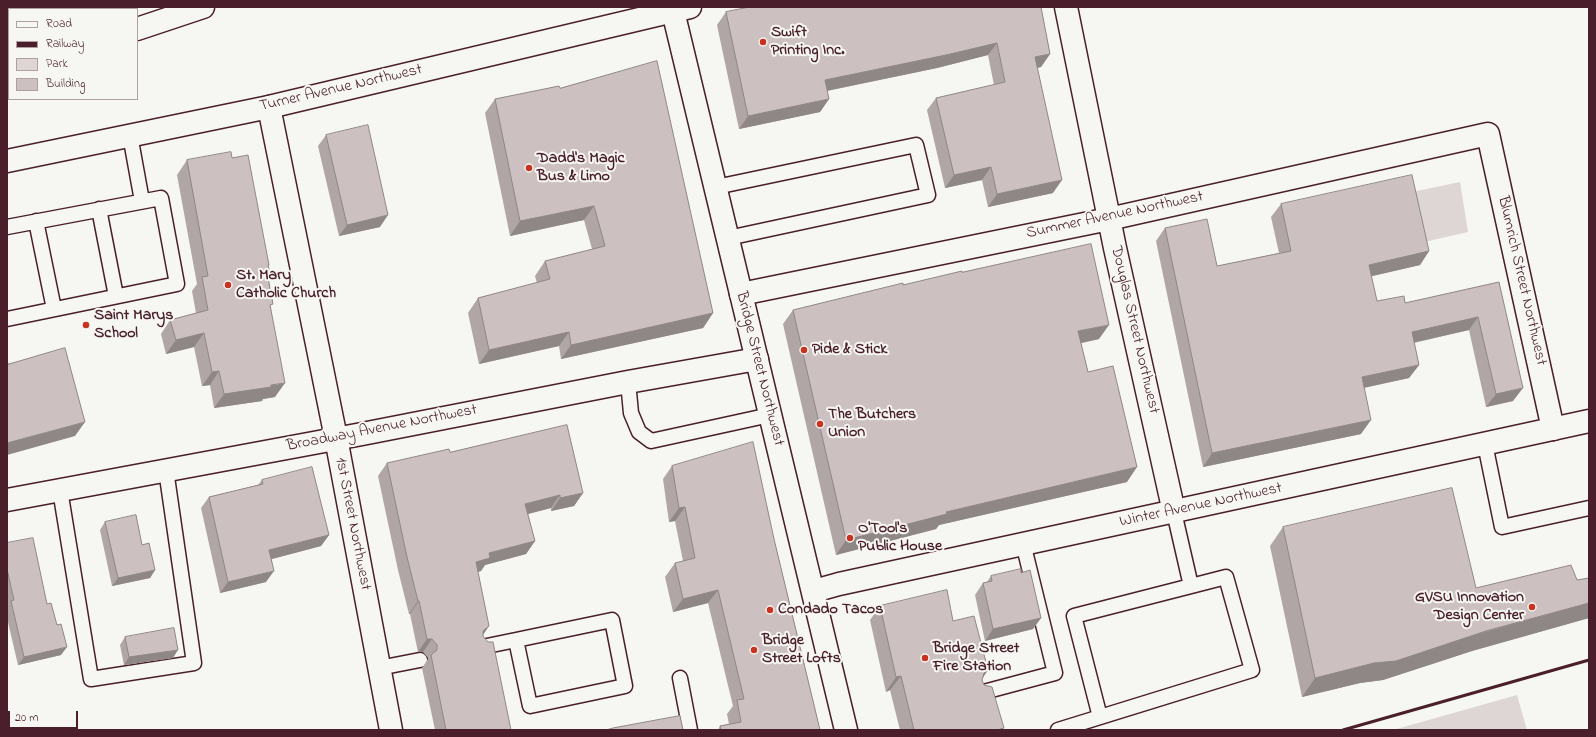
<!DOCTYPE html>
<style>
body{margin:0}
#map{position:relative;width:1596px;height:737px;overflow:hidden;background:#f6f6f2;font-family:"Indie Flower",sans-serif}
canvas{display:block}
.frame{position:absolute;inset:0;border:8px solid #4a1f2b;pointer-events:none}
.legend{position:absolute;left:8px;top:8px;width:130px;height:92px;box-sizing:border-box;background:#f6f6f2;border:1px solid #b1a0a2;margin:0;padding:5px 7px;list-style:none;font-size:12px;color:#4a1f2b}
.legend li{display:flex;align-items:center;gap:8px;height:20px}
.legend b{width:20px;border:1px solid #b1a0a2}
.scale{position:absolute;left:8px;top:711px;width:70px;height:18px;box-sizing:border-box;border:2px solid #4a1f2b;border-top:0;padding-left:5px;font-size:12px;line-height:14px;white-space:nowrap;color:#4a1f2b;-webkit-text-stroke:3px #f6f6f2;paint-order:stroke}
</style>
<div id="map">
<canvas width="1596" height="737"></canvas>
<div class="frame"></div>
<ul class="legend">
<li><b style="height:5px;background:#f6f6f2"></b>Road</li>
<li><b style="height:5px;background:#4a1f2b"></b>Railway</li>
<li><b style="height:11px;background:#ddd6d5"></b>Park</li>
<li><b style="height:11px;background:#ccc1c0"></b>Building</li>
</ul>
<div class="scale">20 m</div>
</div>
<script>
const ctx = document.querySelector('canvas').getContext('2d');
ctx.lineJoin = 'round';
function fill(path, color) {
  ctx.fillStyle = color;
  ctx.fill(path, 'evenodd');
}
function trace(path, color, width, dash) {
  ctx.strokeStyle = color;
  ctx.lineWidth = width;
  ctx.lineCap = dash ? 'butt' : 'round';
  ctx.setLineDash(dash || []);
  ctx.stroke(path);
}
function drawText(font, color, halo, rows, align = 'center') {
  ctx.font = font + ' "Indie Flower",sans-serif';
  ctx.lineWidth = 4;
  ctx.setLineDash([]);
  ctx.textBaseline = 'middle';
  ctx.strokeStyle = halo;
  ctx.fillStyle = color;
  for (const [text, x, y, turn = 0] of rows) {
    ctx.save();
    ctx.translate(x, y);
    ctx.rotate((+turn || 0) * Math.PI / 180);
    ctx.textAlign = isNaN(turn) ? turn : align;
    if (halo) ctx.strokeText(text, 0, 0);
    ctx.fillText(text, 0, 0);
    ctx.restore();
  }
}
const green = new Path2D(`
 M1460,182L1468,232L1424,242L1412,192Z
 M1517,695L1527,730H1393Z`);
const service = new Path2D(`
 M130,135L142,201
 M716,187L916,145L928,195L728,238
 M99,209L116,296
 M36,221L54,309
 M7,227L161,198L177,284L7,319
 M628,382L631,413L639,432L651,441L770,415
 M1485,444L1502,527L1589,508
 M60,490L91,679L194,663L166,470
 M612,620L625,686L530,706L516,640Z
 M482,647L516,640
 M379,668L420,660
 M680,678L690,730
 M980,693L1055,673L1023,543
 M1100,717L1074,616L1191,586
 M1058,730L1252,670L1226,577L1191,586L1174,512`);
const minor = new Path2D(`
 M1066,7L1115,248L1174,512
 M269,107L336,438L391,730
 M741,294L1109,219L1488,134L1553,429`);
const tertiary = new Path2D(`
 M7,161L269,107L690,7
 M7,500L362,434L628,382L757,359
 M814,591L839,584L1589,421`);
const secondary = new Path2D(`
 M672,7L846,730`);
const motorway = new Path2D(`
 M96,9L102,7
 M137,29L203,7
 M7,39L9,38
 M7,76L9,75`);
const rail = new Path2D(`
 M1343,730L1589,660`);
const wall = new Path2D(`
 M1041,7L1050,54L1041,67L1037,68L1053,193L988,207L982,180L945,188L927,110L936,98L994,85L988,55L937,68L827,91L829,99L820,112L739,129L717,25L726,12Z
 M560,88L713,313L703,328L561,359L559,346L479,364L468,313L478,298L537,283L535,276L545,261L592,249L584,220L510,236L485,113L495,99Z
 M326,135L380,227L339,236L318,146Z
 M232,158L269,265L268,267L271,278L269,280L275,397L263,399L262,401L214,408L210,385L202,386L194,347L166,354L161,334L170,320L196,313L192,291L197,284L177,175L187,160Z
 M1281,204L1429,251L1420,265L1371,276L1377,301L1405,303L1499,282L1513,401L1486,407L1469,330L1414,343L1419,365L1409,378L1364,388L1361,434L1203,467L1156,241L1165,228L1217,266L1279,253L1271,217Z
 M903,285L1099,339L1081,343L1088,372L1127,482L939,525L936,529L836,555L783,324L793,310Z
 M450,452L583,493L574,506L551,511V508L528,514L535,541L526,554L485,565L481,571L478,572L489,626L483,635V636L511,730H435L422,668L428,659V658L423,652H418L410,614H409L398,570L378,476L387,463Z
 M672,466L774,539L820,730H718L720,726L729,724L727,714L733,706L708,603L673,612L665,577L675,563L683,561L675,521L669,522L663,479Z
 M262,480L329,535L321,546L271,559L266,582L220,593L201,508L209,497L258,485Z
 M105,522L142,545L155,570L150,578L112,586L100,530Z
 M1283,527L1476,588L1577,580L1589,578V618L1472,651L1383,680L1360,683L1302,697L1270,546Z
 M7,543L47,604L61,655L18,665L7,618V606L8,605L7,602Z
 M1021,573L1041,618L1033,629L985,641L975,595L983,583L987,582L991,576Z
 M880,606L953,621L988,670L982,678V680L1003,730H900L890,690L886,692L870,620Z
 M125,637L173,658L124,665L120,645Z`);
const shadedWall = new Path2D(`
 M997,43L988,55L937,68L816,93L825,80Z
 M1050,54L1041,67L1026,70L1035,57Z
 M829,99L820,112L739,129L748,116Z
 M991,167L982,180L945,188L954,175Z
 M1062,180L1053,193L988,207L997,194Z
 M594,206L584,220L510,236L520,221Z
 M388,215L380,227L339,236L347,225Z
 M1429,251L1420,265L1360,279L1369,265Z
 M713,313L703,328L561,359L571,345Z
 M1478,317L1469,330L1402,345L1412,332Z
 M1109,325L1099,339L1068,346L1078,331Z
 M569,332L559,346L479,364L489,350Z
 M204,333L194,347L166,354L176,340Z
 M1419,365L1409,378L1353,390L1362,377Z
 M219,371L210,385L202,386L212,372Z
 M285,383L275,397L263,399L262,401L214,408L224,394Z
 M1523,388L1513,401L1486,407L1496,394Z
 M1371,420L1361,434L1203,467L1212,453Z
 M85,422L75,436L7,455V443Z
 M1137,467L1127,482L939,525L936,529L836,555L846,540L946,512Z
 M583,493L574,506L551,511L560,498Z
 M560,495L551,508L516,517L525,504Z
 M685,507L675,521L669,522L679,508Z
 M329,535L321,546L261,562L269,550Z
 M535,541L526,554L485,565L481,571L467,575L476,562L489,553Z
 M155,570L150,578L112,586L118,578Z
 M274,571L266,582L220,593L228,582Z
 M718,590L708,603L673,612L683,599Z
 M418,601H419L410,614H409Z
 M1589,603V618L1472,651L1383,680L1360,683L1302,697L1315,678L1374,663Z
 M1041,618L1033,629L985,641L993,629Z
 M489,626L480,639L483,631Z
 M427,639H432L423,652H418Z
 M67,647L61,655L18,665L24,657Z
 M178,650L173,658L124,665L129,657Z
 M988,670L978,685L984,673Z
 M901,676L890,690L886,692L896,677Z`);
const building = new Path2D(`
 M750,7H1041L1050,54L1035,57L1062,180L997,194L991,167L954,175L936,98L1005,82L997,43L946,55L825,80L829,99L748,116L726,12Z
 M657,61L713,313L571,345L569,332L489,350L478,298L550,279L545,261L605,246L594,206L520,221L495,99L559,86L560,88Z
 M368,125L388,215L347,225L326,135Z
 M231,152L232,158L248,155L269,265H268L271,278H268L273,304L270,305L285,383L271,385V387L224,394L219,371L212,372L204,333L176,340L170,320L208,310L202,277L208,276L187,160Z
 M1412,175L1429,251L1369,265L1377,301L1404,296L1405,303L1499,282L1523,388L1496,394L1478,317L1412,332L1419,365L1362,377L1371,420L1212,453L1165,228L1207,219L1217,266L1291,251L1281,204Z
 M1091,244L1109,325L1078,331L1088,372L1113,366L1137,467L946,512L947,514L846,540L793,310L903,283V285L962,271V272Z
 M65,348L85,422L7,443V360L8,364Z
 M567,425L583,493L560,498V495L525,504L535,541L489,553L490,558L476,562L489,626L483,631V636L488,642H493L511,730H446L431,655L437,650V645L432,639H427L419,601H418L407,557L387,463L449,449L450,452Z
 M753,442L774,539L820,730H721L720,726L741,722L737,700L744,699L718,590L683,599L675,563L695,558L685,507L679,508L672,466Z
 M312,467L329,535L269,550L274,571L228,582L209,497L263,484L262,480Z
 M1452,488L1476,588L1571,565L1577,580L1589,578V603L1486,631L1396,661L1374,663L1315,678L1283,527Z
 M136,515L142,545L149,543L155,570L118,578L105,522Z
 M33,538L47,604L51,603L57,625L61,624L67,647L24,657L11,601L14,600L7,569V543Z
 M1021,569V573L1030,570L1041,618L993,629L983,583L992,581L991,576Z
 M947,590L953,621L974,616L988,670L984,673L982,680L984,685L992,687L1004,728L997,730H914L901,676L896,677L880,606Z
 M174,628L178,650L129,657L125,637Z
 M680,716L683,730H606L613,728Z`);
const markers = [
 [763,42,4,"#c8321e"],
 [529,168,4,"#c8321e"],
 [228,285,4,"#c8321e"],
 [86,325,4,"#c8321e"],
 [804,350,4,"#c8321e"],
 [820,424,4,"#c8321e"],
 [850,538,4,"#c8321e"],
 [1532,607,4,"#c8321e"],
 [770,610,4,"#c8321e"],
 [754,650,4,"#c8321e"],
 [925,658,4,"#c8321e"]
];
const poiNames = [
 ["Swift",771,33],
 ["Printing Inc.",771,51],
 ["Dadd's Magic",537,159],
 ["Bus & Limo",537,177],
 ["St. Mary",236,276],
 ["Catholic Church",236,294],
 ["Saint Marys",94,316],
 ["School",94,334],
 ["Pide & Stick",812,350],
 ["The Butchers",828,415],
 ["Union",828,433],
 ["O'Tool's",858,529],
 ["Public House",858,547],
 ["GVSU Innovation",1524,598,"right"],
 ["Design Center",1524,616,"right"],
 ["Condado Tacos",778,610],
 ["Bridge",762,641],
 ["Street Lofts",762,659],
 ["Bridge Street",933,649],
 ["Fire Station",933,667]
];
const streetNames = [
 ["Turner Avenue Northwest",341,89,-13],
 ["Summer Avenue Northwest",1115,216,-12],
 ["Blumrich Street Northwest",1521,281,77],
 ["Douglas Street Northwest",1134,330,77],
 ["Bridge Street Northwest",759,369,76],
 ["Broadway Avenue Northwest",382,429,-11],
 ["Winter Avenue Northwest",1201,506,-12],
 ["1st Street Northwest",352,524,79]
];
fill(green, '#ddd6d5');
trace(service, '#4a1f2b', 17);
trace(minor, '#4a1f2b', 25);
trace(tertiary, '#4a1f2b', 25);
trace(secondary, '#4a1f2b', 25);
trace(motorway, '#4a1f2b', 25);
trace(service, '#f6f6f2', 14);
trace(minor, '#f6f6f2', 22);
trace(tertiary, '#f6f6f2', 22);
trace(secondary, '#f6f6f2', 22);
trace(motorway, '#f6f6f2', 22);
trace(rail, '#4a1f2b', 3);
fill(wall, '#afa6a5');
fill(shadedWall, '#8f8786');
fill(building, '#ccc1c0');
trace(building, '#8f8786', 1);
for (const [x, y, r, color] of markers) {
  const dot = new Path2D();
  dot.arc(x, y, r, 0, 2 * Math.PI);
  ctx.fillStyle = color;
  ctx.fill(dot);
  trace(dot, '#f6f6f2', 1.5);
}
drawText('bold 16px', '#4a1f2b', '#f6f6f2', poiNames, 'left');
drawText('16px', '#4a1f2b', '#f6f6f2', streetNames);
</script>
